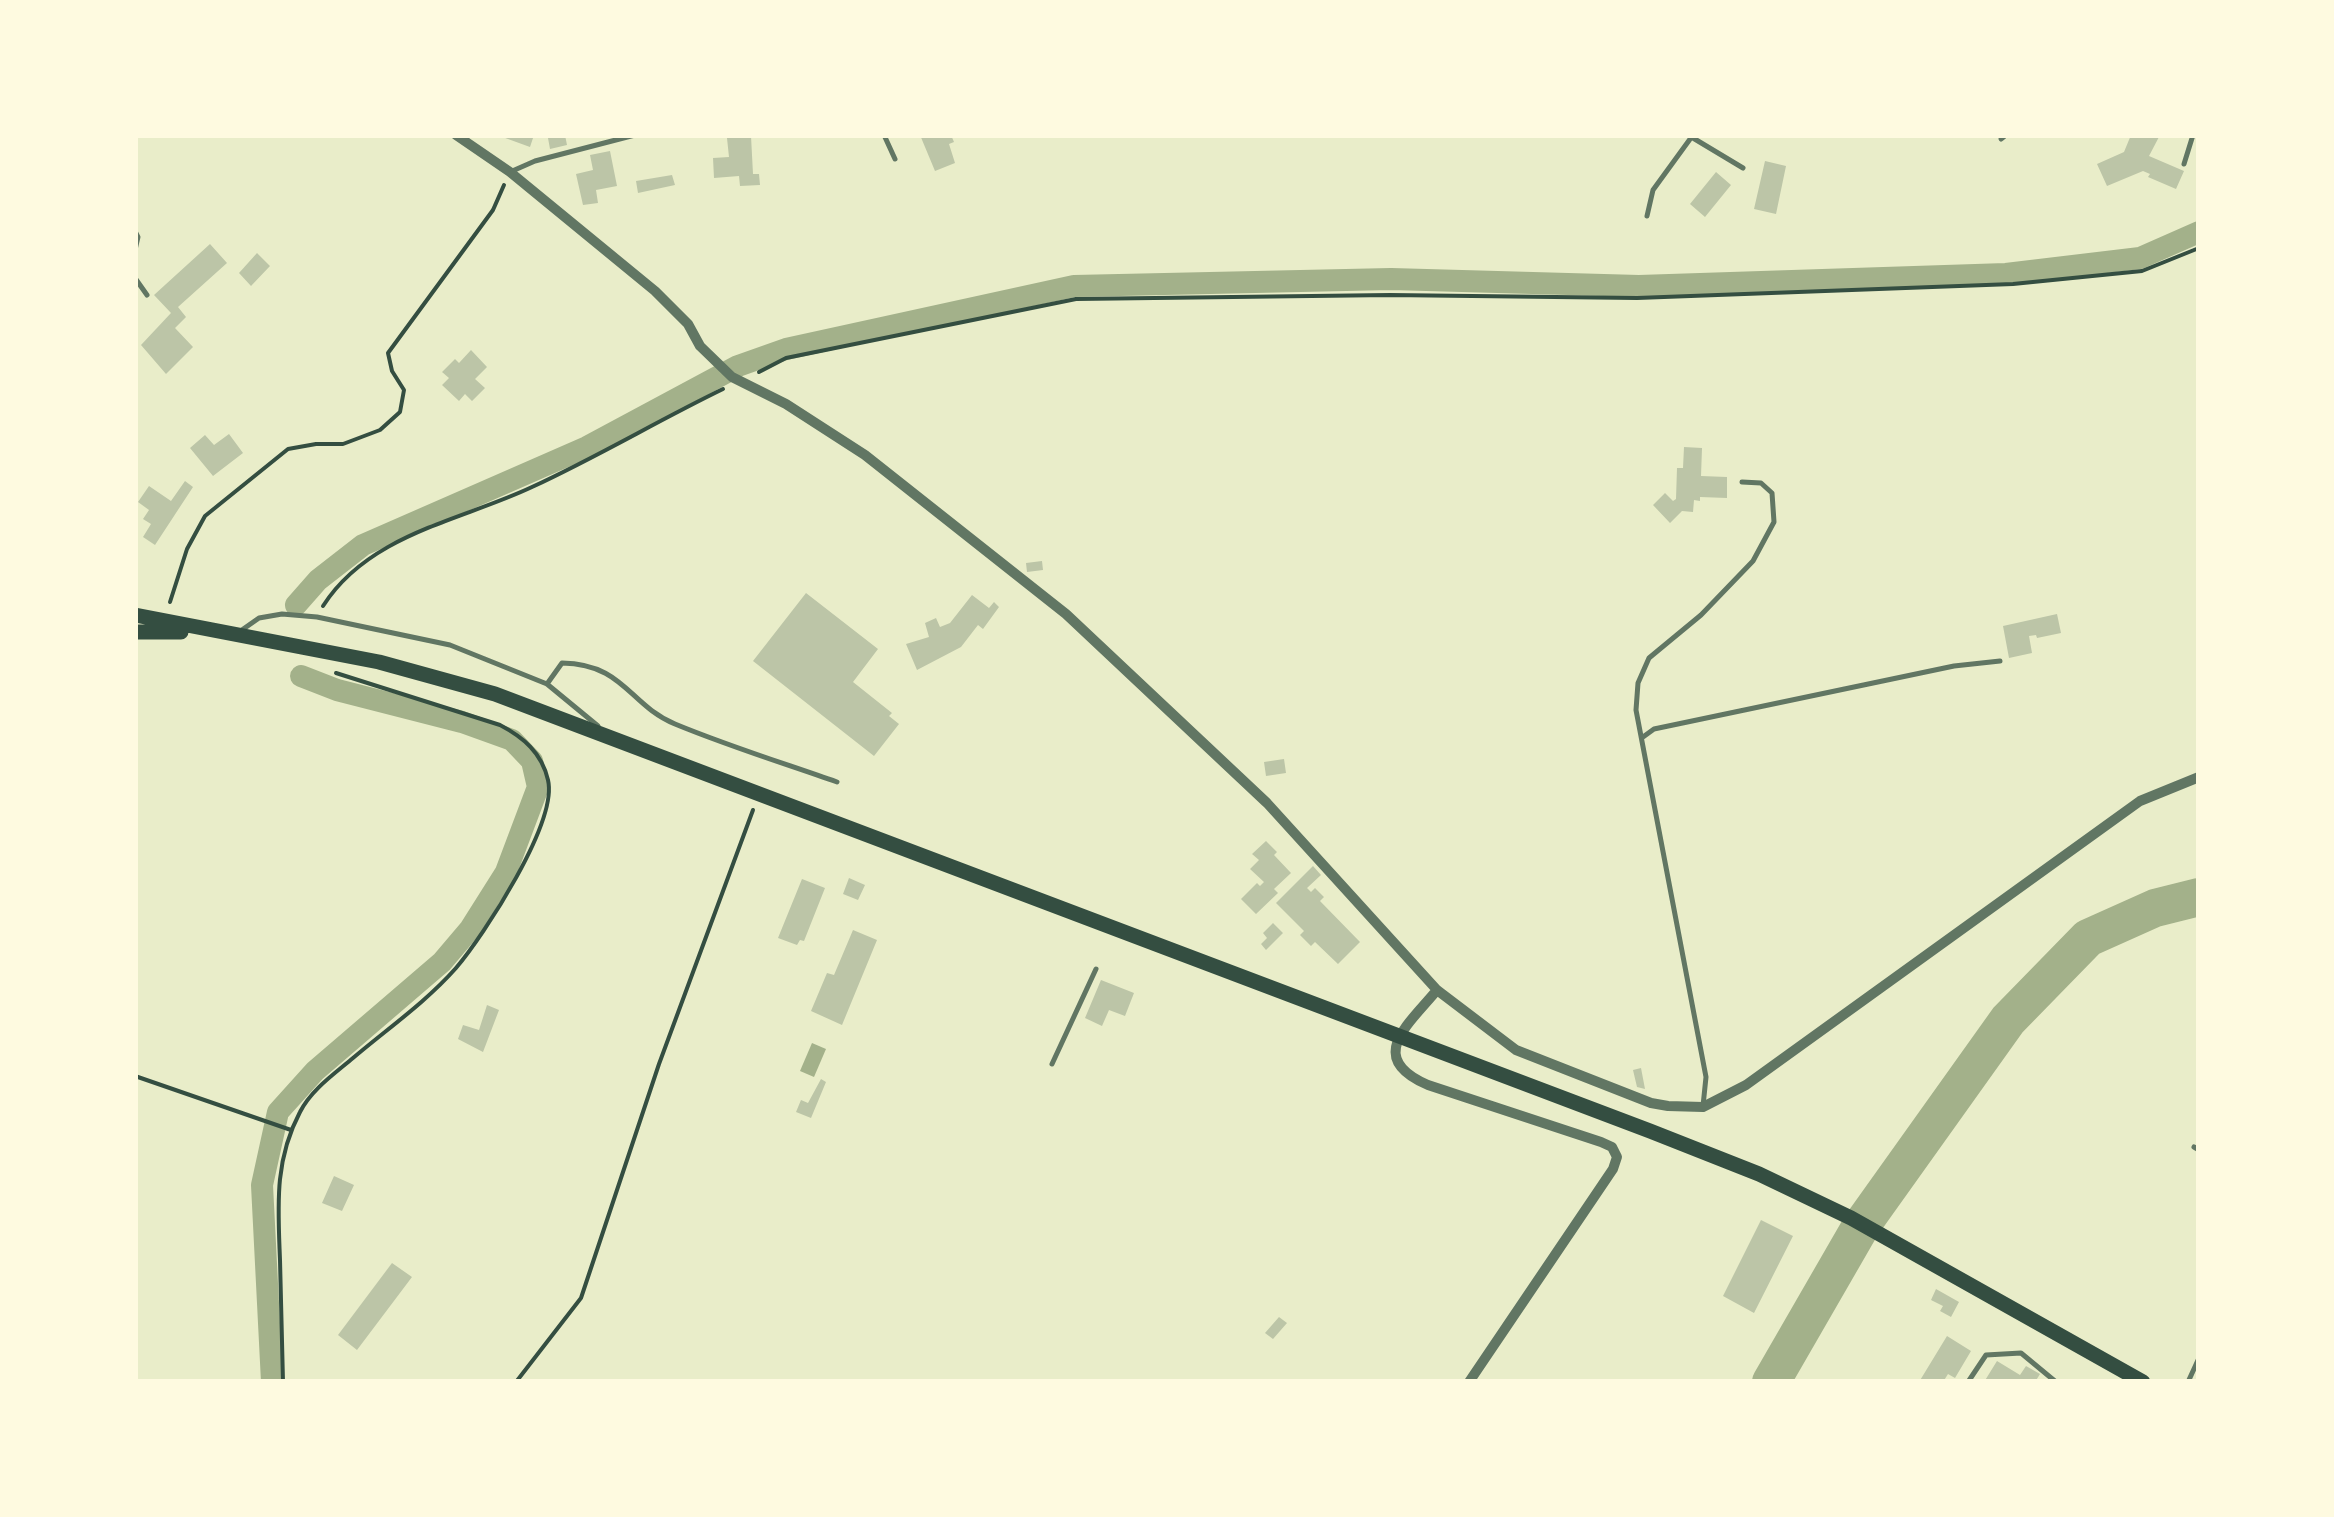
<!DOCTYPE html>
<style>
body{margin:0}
#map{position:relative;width:2334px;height:1517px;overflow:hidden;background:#e9edc9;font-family:"Fira Sans Condensed",sans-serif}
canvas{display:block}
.frame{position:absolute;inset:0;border:138px solid #fefae0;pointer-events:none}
</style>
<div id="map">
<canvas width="2334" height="1517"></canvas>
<div class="frame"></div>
</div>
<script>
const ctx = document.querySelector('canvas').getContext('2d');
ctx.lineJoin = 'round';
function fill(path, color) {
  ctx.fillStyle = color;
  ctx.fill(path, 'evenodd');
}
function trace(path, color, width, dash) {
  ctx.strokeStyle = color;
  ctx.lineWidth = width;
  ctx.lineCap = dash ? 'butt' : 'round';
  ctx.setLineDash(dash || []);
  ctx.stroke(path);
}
const water = new Path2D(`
 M812,1043L826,1049L814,1077L800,1071Z`);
const canal = new Path2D(`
 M296,605L318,580L363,545L587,447L738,366L786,349L1074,286L1391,279L1639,286L2006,274L2140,258L2199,232
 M272,1382L262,1185L278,1112L315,1071L442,962L470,929L506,872L538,787L532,761L512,740L462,722L337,690L301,676`);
const river = new Path2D(`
 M1771,1382L1861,1226L2008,1020L2088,938L2155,908L2199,897`);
const building = new Path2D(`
 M497,135H534L530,147Z
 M565,135L567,145L550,149L548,138Z
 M920,135H951L954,142L949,144L955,163L935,171Z
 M2131,135H2160L2149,156L2184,171L2176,189L2148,177L2150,174L2143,171L2107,186L2097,164L2124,152Z
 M751,136L753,174H759L760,185L740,186L739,176L714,178L713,158L729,157L727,138Z
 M610,151L617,186L596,190L598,203L583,205L576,174L593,170L590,155Z
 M1765,161L1786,166L1776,214L1754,209Z
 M1716,172L1731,185L1705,217L1690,204Z
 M672,175L675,185L638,193L636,181Z
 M210,244L227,263L178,307L186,317L175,328L193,347L166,374L141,345L171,313L154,295Z
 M257,253L270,266L251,286L239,273Z
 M471,350L487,367L475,379L485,388L472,401L465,394L459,401L442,385L449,378L442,372L455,359L459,363Z
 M229,434L243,453L213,476L190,448L205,435L214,445Z
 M1684,447L1702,448L1701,476L1727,477V498L1700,497V501L1694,500L1693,512L1682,511L1670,523L1653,505L1665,493L1673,501L1676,499L1677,468H1683Z
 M185,481L193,487L155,545L143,537L151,524L143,519L149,510L138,502L149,486L171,501Z
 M1042,561L1043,570L1027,572L1026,563Z
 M806,593L878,649L853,682L892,713L889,716L899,724L874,756L753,661Z
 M972,595L989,608L994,602L999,607L983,629L978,625L961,647L917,670L906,644L929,637L925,623L936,618L940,627L950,623Z
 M2057,614L2061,633L2037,638L2036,635L2029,636L2032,653L2009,658L2003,626Z
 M1284,759L1286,773L1266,776L1264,762Z
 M1266,841L1277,852L1274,855L1291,873L1274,889L1278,893L1256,914L1241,899L1257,883L1260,886L1264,882L1250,869L1259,860L1252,854Z
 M1313,866L1321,875L1307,888L1311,892L1315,888L1324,897L1320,901L1360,942L1338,964L1315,942L1311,946L1300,935L1304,931L1276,903Z
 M849,878L865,885L858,900L843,894Z
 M802,879L825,888L804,941L800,940L797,945L778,938Z
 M1273,923L1283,933L1266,950L1261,944L1267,938L1263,933Z
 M853,930L877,940L842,1025L811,1011L827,973L834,975Z
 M1101,980L1134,993L1125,1016L1109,1010L1102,1026L1085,1018Z
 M487,1005L499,1010L483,1052L458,1039L463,1025L479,1030Z
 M1641,1068L1645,1089L1637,1087L1633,1070Z
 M821,1079L826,1082L811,1118L796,1112L801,1100L808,1103Z
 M334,1176L354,1185L342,1211L322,1203Z
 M1761,1220L1793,1236L1754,1313L1723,1296Z
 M392,1263L412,1277L357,1350L338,1335Z
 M1936,1289L1959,1302L1951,1317L1940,1311L1943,1306L1931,1300Z
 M1279,1317L1287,1323L1273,1339L1265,1333Z
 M1947,1336L1971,1351L1955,1378L1948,1374L1943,1382H1919Z
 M1997,1361L2020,1375L2026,1366L2040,1374L2035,1382H1984Z`);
const path = new Path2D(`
 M759,372L786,358L1076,299L1390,295L1637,298L2013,284L2142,271L2199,248
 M170,602L187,549L205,516L288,449L316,444H343L380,430L400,412L404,390L392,371L388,353L493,210L504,185
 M323,606C369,534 460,521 532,487C597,457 659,420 723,389
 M135,1076L291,1130
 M283,1382C282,1341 281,1301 280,1260C278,1207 274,1161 300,1112C311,1090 334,1074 353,1058C387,1029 426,1002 456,968C484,935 558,822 548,780C542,753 523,737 500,725L336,673
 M516,1382L581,1298L659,1064L753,810`);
const service = new Path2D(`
 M884,135L895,159
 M1693,138L1743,168
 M2001,139L2006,135
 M2184,164L2193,135
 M510,172L535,161L635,135
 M1647,216L1653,190L1693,135
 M135,231L138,237L135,250
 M135,278L147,295
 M239,632L259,618L282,614L317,617L450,645L547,684L598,726
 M547,684L562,663C624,664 629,705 675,724C728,746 783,763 837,782
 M1643,737L1654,729L1954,666L2000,661
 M1052,1064L1096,969
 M1703,1106L1706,1077L1636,710L1638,683L1649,658L1701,615L1753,561L1774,522L1772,493L1761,483L1742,482
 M2194,1147L2199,1150
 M1968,1382L1986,1355L2021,1353L2056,1382
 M2188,1382L2199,1358`);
const minor = new Path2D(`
 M456,135L510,172L655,291L688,324L700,346L732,377L786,404L865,455L1066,614L1267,803L1437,990L1516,1050L1651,1103L1668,1106L1703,1107L1746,1085L2140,801L2199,777
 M1437,990C1408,1025 1365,1058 1428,1085L1601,1142L1612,1147L1617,1157L1613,1169L1469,1382`);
const secondary = new Path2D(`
 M135,615L379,662L495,694L1650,1131L1759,1174L1851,1218L2143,1382
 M135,632H181`);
fill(water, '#a3b18a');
trace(canal, '#a3b18a', 22);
trace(river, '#a3b18a', 38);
fill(building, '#bcc5a7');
trace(path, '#344e41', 4);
trace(service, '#617663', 5);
trace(minor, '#617663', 10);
trace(secondary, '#344e41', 15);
</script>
